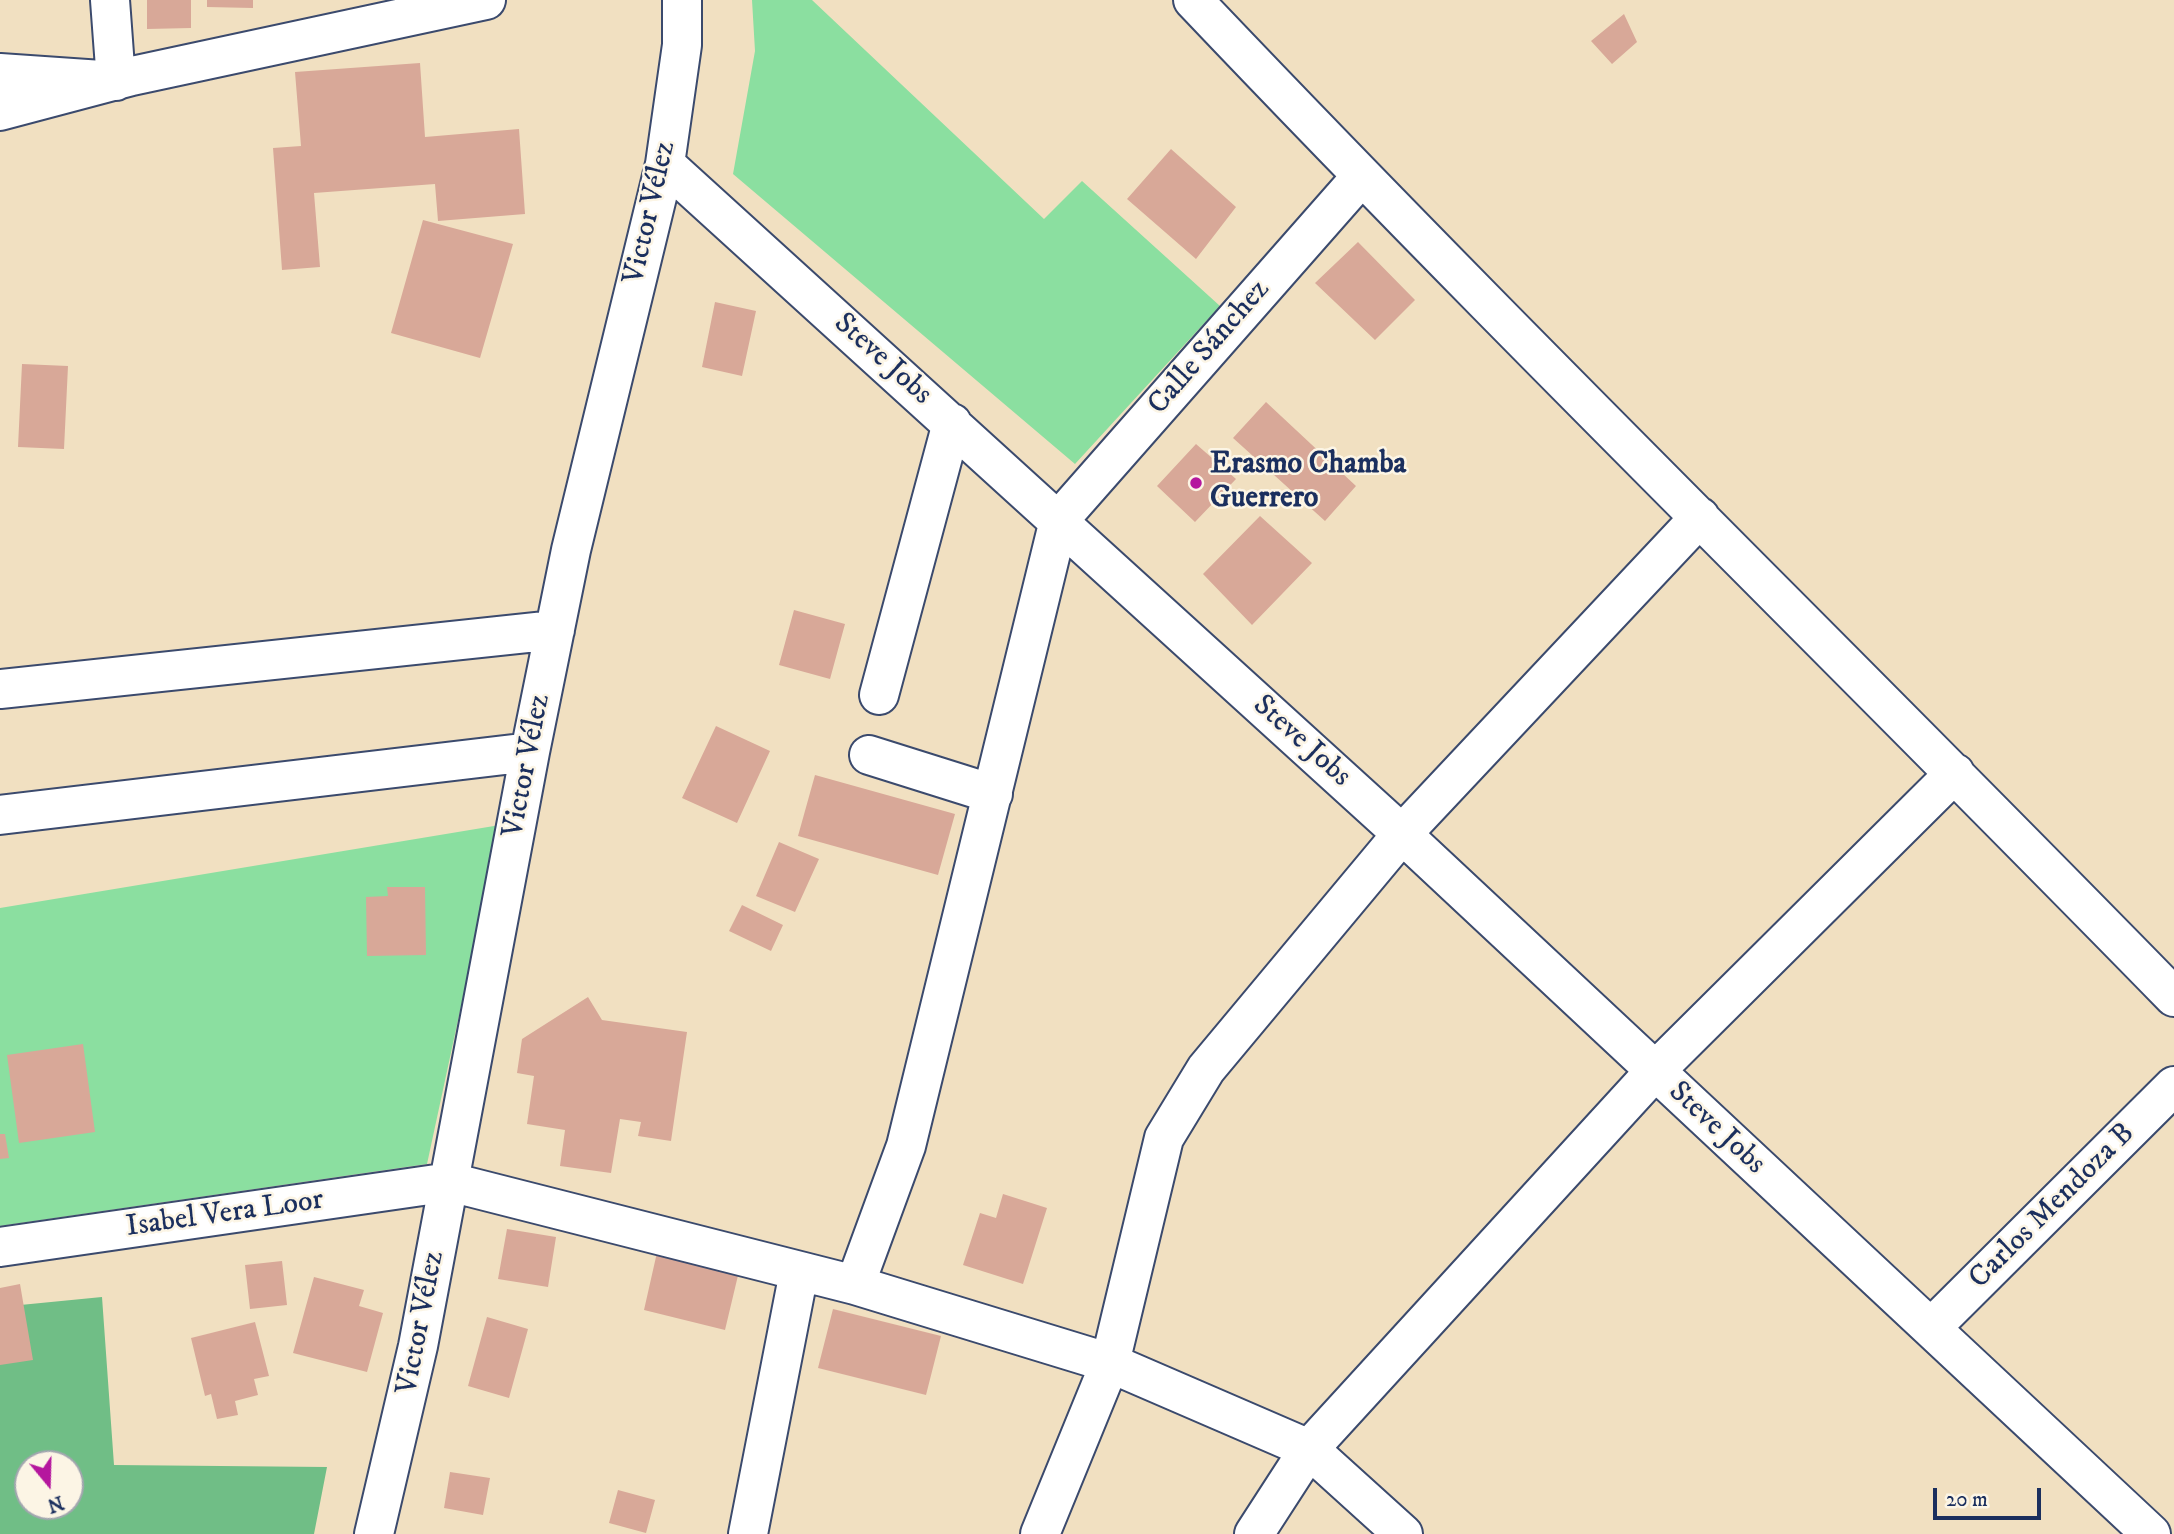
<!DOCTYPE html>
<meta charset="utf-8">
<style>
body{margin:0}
#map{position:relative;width:2174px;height:1534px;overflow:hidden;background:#f1e0c1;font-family:"IM FELL DW Pica",serif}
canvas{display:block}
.north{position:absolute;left:14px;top:1450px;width:70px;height:70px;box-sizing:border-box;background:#fcf5e5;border:2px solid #a2a6af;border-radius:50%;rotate:161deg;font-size:19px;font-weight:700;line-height:28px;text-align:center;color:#1b2f5e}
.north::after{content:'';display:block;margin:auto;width:24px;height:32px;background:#b5179e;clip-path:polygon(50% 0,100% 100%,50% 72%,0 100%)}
.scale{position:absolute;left:1933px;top:1488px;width:108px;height:32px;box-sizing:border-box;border:4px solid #1b2f5e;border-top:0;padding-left:9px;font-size:21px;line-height:24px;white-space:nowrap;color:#1b2f5e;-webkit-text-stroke:5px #fcf5e5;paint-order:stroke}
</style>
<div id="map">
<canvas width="2174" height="1534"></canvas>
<div class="north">N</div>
<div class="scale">20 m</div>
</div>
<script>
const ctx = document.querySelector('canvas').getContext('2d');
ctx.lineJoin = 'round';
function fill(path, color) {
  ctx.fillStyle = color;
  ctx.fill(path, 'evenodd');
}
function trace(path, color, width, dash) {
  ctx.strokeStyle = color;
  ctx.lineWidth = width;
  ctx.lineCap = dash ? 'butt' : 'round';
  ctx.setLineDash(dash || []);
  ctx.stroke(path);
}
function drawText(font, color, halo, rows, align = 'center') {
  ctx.font = font + ' "IM FELL DW Pica",serif';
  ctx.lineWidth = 5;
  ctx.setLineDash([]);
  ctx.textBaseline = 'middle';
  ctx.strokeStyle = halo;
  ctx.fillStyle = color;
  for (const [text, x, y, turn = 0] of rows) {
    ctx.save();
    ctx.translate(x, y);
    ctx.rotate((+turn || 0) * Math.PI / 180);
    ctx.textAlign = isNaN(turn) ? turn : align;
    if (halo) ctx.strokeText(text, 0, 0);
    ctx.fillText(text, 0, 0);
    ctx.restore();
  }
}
const green = new Path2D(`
 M752,0H812L1044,219L1082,181L1220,306L1075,464L733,174L755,51Z
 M500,825L427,1164L0,1226V908Z`);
const forest = new Path2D(`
 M102,1297L114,1465L327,1467L314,1534H0V1307ZM28,1464H70V1506H28Z`);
const building = new Path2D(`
 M147,0H191V28L147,29Z
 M207,0H253V8L207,7Z
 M1624,14L1637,42L1612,64L1591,41Z
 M420,63L425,137L519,129L525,214L438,221L435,184L314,193L320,267L282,270L273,148L301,146L295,72Z
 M1171,149L1236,207L1196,259L1127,199Z
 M423,220L513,244L480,358L391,333Z
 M1358,242L1415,300L1375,340L1315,283Z
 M715,302L756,311L742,376L702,367Z
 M22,364L68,366L64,449L18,447Z
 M1266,402L1356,486L1325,521L1233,438Z
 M1196,444L1236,479L1195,522L1157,486Z
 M1260,516L1312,563L1252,625L1203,574Z
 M794,610L845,624L830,679L779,665Z
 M716,726L770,751L737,823L682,798Z
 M815,775L955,814L938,875L798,836Z
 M779,842L819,859L795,912L756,896Z
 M387,887H425L426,955L367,956L366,897L388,896Z
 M742,905L783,925L771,951L729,931Z
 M588,997L602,1020L687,1032L671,1141L638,1136L641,1122L620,1119L611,1173L560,1166L565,1130L527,1124L534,1076L517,1073L522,1039Z
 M83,1044L95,1132L19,1143L7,1055Z
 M0,1134H5L9,1158L0,1159Z
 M1003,1194L1047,1208L1023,1284L963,1265L980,1213L996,1218Z
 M507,1229L556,1237L548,1287L498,1279Z
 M658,1248L740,1267L725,1330L644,1310Z
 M282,1261L287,1305L250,1309L245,1265Z
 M314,1277L364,1290L359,1306L383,1313L367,1372L293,1353Z
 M20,1284L33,1360L0,1365V1288Z
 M833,1309L941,1336L926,1395L818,1368Z
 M487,1317L528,1329L509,1398L468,1386Z
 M255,1322L269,1376L254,1379L258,1395L235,1401L238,1415L217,1419L211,1394L205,1396L191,1338Z
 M450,1472L490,1478L483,1515L444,1508Z
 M618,1490L655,1500L646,1533L609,1523Z`);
const minor = new Path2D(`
 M1193,0C1514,338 1848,663 2174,997
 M0,73L116,81L110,0
 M0,111L132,76L486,0
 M665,164L1402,834L2151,1534
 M0,689L555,630
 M879,695L952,423
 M869,755L993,794
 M0,815L530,752
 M0,1247L450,1182L855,1285L1110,1363L1309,1449L1403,1534
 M855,1285L906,1146L1059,520L1361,177
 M1931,1328L2174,1086
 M374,1534L418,1346L530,752L571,550L665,164L682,45V0
 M748,1534L799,1272
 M1040,1534L1110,1363L1164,1138L1206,1069L1402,834L1700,517
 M1254,1534L1309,1449L1654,1072L1955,773`);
const markers = [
 [1196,483,7,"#b5179e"]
];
const streetNames = [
 ["Victor Vélez",651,213,-77],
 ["Calle Sánchez",1210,348,-49],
 ["Steve Jobs",882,360,42],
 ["Steve Jobs",1301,742,42],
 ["Victor Vélez",528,766,-79],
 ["Steve Jobs",1716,1129,43],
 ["Carlos Mendoza B",2053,1207,-45],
 ["Isabel Vera Loor",225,1215,-8],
 ["Victor Vélez",422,1323,-79]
];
const poiNames = [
 ["Erasmo Chamba",1210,466],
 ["Guerrero",1210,500]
];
fill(green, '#8bdfa0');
fill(forest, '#70be86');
fill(building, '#d8a898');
trace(minor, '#3b4a6d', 42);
trace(minor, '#fff', 38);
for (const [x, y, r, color] of markers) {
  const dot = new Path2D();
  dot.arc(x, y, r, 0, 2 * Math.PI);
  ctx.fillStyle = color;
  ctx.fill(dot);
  trace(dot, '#fcf5e5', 2.5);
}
drawText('30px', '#1b2f5e', '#fcf5e5', streetNames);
drawText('bold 30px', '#1b2f5e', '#fcf5e5', poiNames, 'left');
</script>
